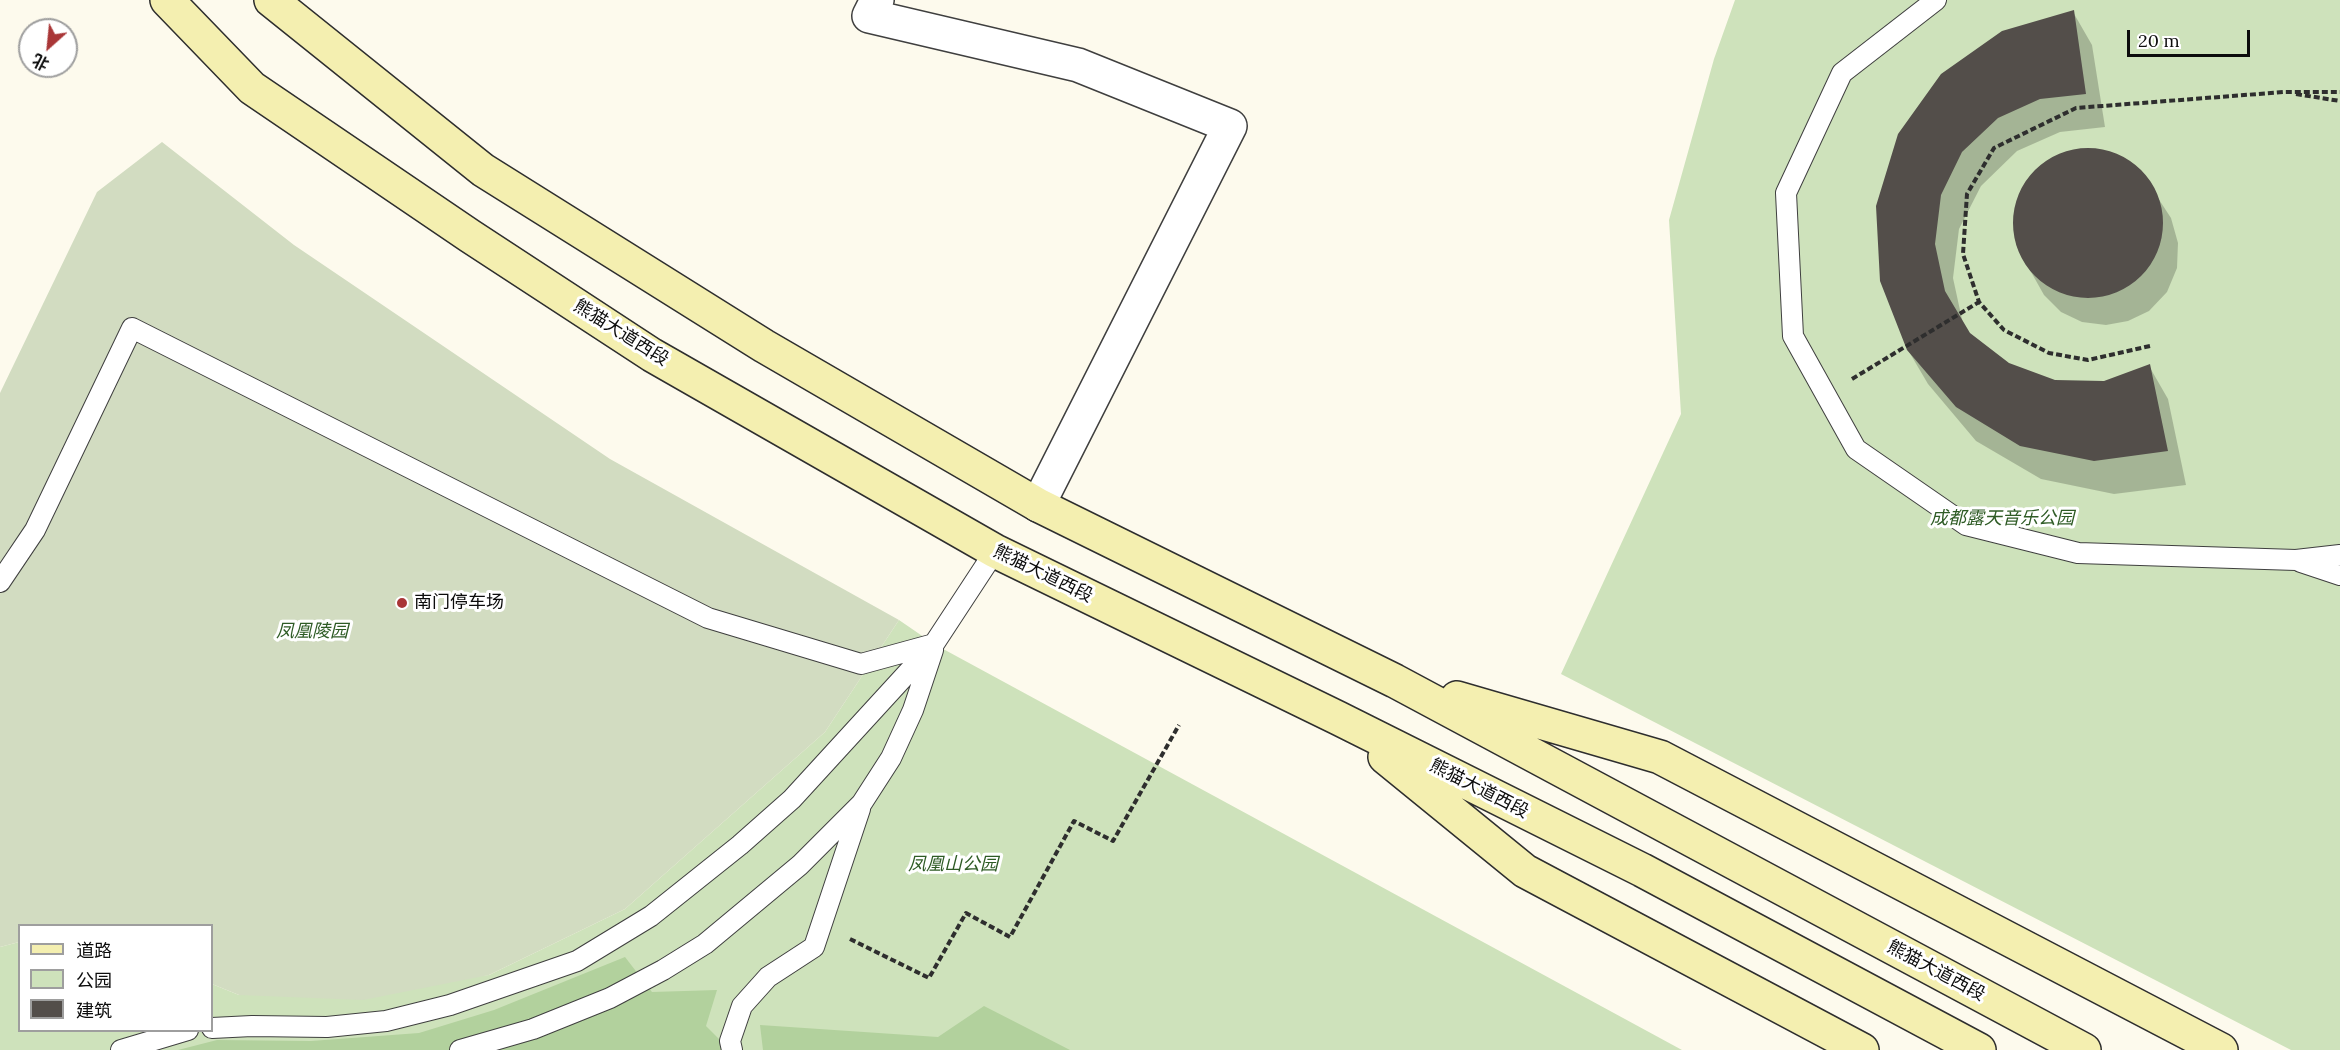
<!DOCTYPE html>
<meta charset="utf-8">
<style>
body{margin:0}
#map{position:relative;width:2340px;height:1050px;overflow:hidden;background:#fdfaed;font-family:Lora,"Noto Sans SC",serif}
canvas{display:block}
.legend{position:absolute;left:18px;top:924px;width:195px;height:108px;box-sizing:border-box;background:#fff;border:2px solid #9e9e9e;margin:0;padding:8px 10px;list-style:none;font-size:18px;color:#0c0c0c}
.legend li{display:flex;align-items:center;gap:12px;height:30px}
.legend b{width:30px;border:2px solid #9e9e9e}
.north{position:absolute;left:18px;top:18px;width:60px;height:60px;box-sizing:border-box;background:#fff;border:2px solid #9e9e9e;border-radius:50%;rotate:207deg;font-size:16px;font-weight:700;line-height:24px;text-align:center;color:#0c0c0c}
.north::after{content:'';display:block;margin:auto;width:21px;height:27px;background:#a93637;clip-path:polygon(50% 0,100% 100%,50% 72%,0 100%)}
.scale{position:absolute;left:2127px;top:30px;width:123px;height:27px;box-sizing:border-box;border:3px solid #0c0c0c;border-top:0;padding-left:8px;font-size:18px;line-height:21px;white-space:nowrap;color:#0c0c0c;-webkit-text-stroke:4px #fff;paint-order:stroke}
</style>
<div id="map">
<canvas width="2340" height="1050"></canvas>
<ul class="legend">
<li><b style="height:8px;background:#f4efb0"></b>道路</li>
<li><b style="height:16px;background:#cee2bb"></b>公园</li>
<li><b style="height:16px;background:#534e4a"></b>建筑</li>
</ul>
<div class="north">北</div>
<div class="scale">20 m</div>
</div>
<script>
const ctx = document.querySelector('canvas').getContext('2d');
ctx.lineJoin = 'round';
function fill(path, color) {
  ctx.fillStyle = color;
  ctx.fill(path, 'evenodd');
}
function trace(path, color, width, dash) {
  ctx.strokeStyle = color;
  ctx.lineWidth = width;
  ctx.lineCap = dash ? 'butt' : 'round';
  ctx.setLineDash(dash || []);
  ctx.stroke(path);
}
function drawText(font, color, halo, rows, align = 'center') {
  ctx.font = font + ' Lora,"Noto Sans SC",serif';
  ctx.lineWidth = 6;
  ctx.setLineDash([]);
  ctx.textBaseline = 'middle';
  ctx.strokeStyle = halo;
  ctx.fillStyle = color;
  for (const [text, x, y, turn = 0] of rows) {
    ctx.save();
    ctx.translate(x, y);
    ctx.rotate((+turn || 0) * Math.PI / 180);
    ctx.textAlign = isNaN(turn) ? turn : align;
    if (halo) ctx.strokeText(text, 0, 0);
    ctx.fillText(text, 0, 0);
    ctx.restore();
  }
}
const green = new Path2D(`
 M1735,0H2340V1050H2291L1561,674L1681,414L1669,220L1714,59Z
 M899,620L934,644L1682,1050H0V947L19,942L20,1030H212V984L239,995L489,975L625,909L825,732Z`);
const forest = new Path2D(`
 M625,957L652,992L717,990L706,1026L730,1050H178L217,1040L311,1041L419,1033L494,1010Z
 M984,1006L1070,1050H763L760,1025L938,1037Z`);
const cemetery = new Path2D(`
 M162,142L294,245L610,459L899,620L825,732L625,909L489,975L363,1000L239,995L212,984V926H20L19,942L0,947V393L97,192Z`);
const shadow = new Path2D(`
 M2073,12L2092,45L2105,127L2060,132L2017,151L1981,186L1959,229L1953,278L1963,324L1969,334L2008,365L2054,381L2104,382L2149,366L2168,399L2186,485L2114,494L2041,479L1976,441L1928,384L1908,350L1878,206Z
 M2093,149L2118,155L2139,169L2171,218L2178,243L2177,268L2167,292L2149,311L2128,321L2106,325L2082,322L2061,312L2044,295L2017,247L2014,224L2017,201L2028,180L2044,164L2066,152Z`);
const building = new Path2D(`
 M2074,10L2086,94L2040,99L1998,118L1962,152L1941,195L1935,244L1945,291L1970,333L2009,363L2055,380L2104,381L2150,364L2168,451L2094,461L2020,446L1956,407L1907,350L1880,281L1876,206L1898,134L1941,74L2002,31Z
 M2013 223a75 75 0 1 1 150 0a75 75 0 1 1-150 0Z`);
const path = new Path2D(`
 M2296,94L2340,101
 M2150,346L2088,360L2049,353L2004,330L1979,302L1963,254L1967,194L1994,148L2076,108L2284,92H2340
 M1852,379L1979,302
 M850,939L929,978L966,913L1010,937L1074,821L1113,841L1179,725`);
const lane = new Path2D(`
 M1936,0L1842,73L1786,193L1793,336L1856,449L1966,525L2078,553L2296,560L2340,555
 M2301,562L2340,575
 M0,582L35,530L132,328L708,618L861,664L934,644
 M212,1028L252,1026L327,1027L386,1021L450,1005L577,961L651,916L740,845L792,799L934,644L995,551
 M121,1050L188,1030
 M460,1050L533,1029L610,998L663,970L705,944L800,865L862,803L891,758L913,710L933,650
 M732,1050L730,1041L742,1006L768,977L814,947L860,809`);
const street = new Path2D(`
 M877,0L869,16L1078,65L1230,126L1038,505`);
const secondary = new Path2D(`
 M167,0L252,88L470,236L652,355L995,551L1338,718L1642,870L1979,1050
 M271,0L483,170L764,346L1038,505L1395,681L2084,1050
 M1457,698L1660,757L2221,1050
 M1385,757L1525,871L1862,1050`);
const markers = [
 [402,603,6,"#a93637"]
];
const streetNames = [
 ["熊猫大道西段",621,333,32],
 ["熊猫大道西段",1043,574,26],
 ["熊猫大道西段",1479,789,27],
 ["熊猫大道西段",1936,971,28]
];
const parkNames = [
 ["成都露天音乐公园",2002,519],
 ["凤凰陵园",312,632],
 ["凤凰山公园",953,865]
];
const poiNames = [
 ["南门停车场",414,603]
];
fill(green, '#cee2bb');
fill(forest, '#b2d19d');
fill(cemetery, '#d2dcc1');
fill(shadow, '#0003');
fill(building, '#534e4a');
trace(lane, '#3f3f3f', 22);
trace(street, '#3f3f3f', 36);
trace(secondary, '#2e2e2e', 36);
trace(path, '#2e2e2e', 4, [6, 3]);
trace(lane, '#fff', 20);
trace(street, '#fff', 33);
trace(secondary, '#f4efb0', 33);
for (const [x, y, r, color] of markers) {
  const dot = new Path2D();
  dot.arc(x, y, r, 0, 2 * Math.PI);
  ctx.fillStyle = color;
  ctx.fill(dot);
  trace(dot, '#fff', 2);
}
drawText('18px', '#0c0c0c', '#fff', streetNames);
drawText('italic 18px', '#2e5b25', '#fff', parkNames);
drawText('18px', '#0c0c0c', '#fff', poiNames, 'left');
</script>
